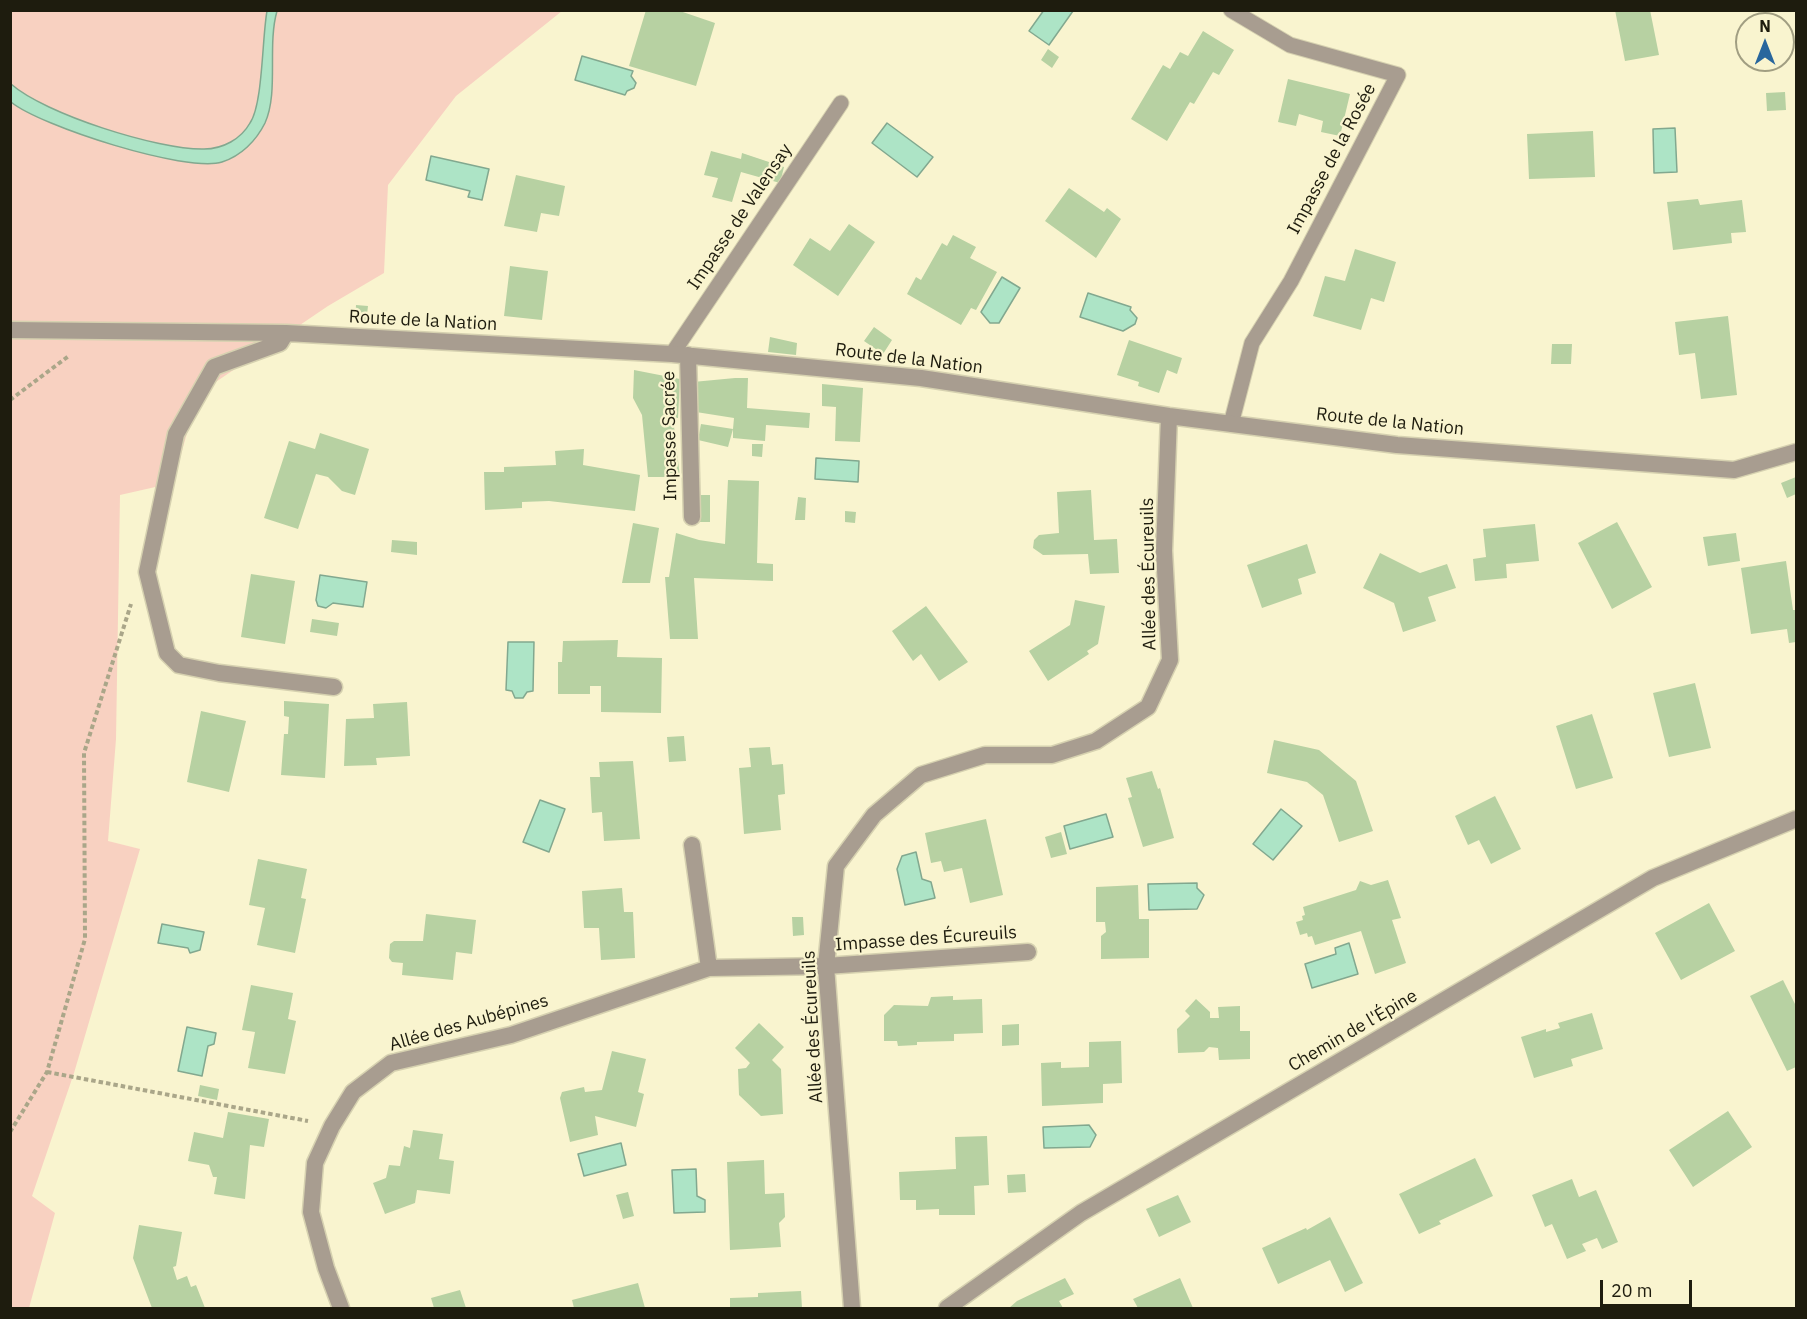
<!DOCTYPE html>
<meta charset="utf-8">
<style>
body{margin:0}
#map{position:relative;width:1807px;height:1319px;overflow:hidden;background:#f9f4cf;font-family:"IBM Plex Sans",sans-serif}
canvas{display:block}
.frame{position:absolute;inset:0;border:12px solid #1e1c0e;pointer-events:none}
.north{position:absolute;left:1735px;top:12px;width:60px;height:60px;box-sizing:border-box;background:#f9f4cf;border:2px solid #a19e82;border-radius:50%;rotate:0deg;font-size:16px;font-weight:700;line-height:24px;text-align:center;color:#1e1c0e}
.north::after{content:'';display:block;margin:auto;width:21px;height:27px;background:#28669d;clip-path:polygon(50% 0,100% 100%,50% 72%,0 100%)}
.scale{position:absolute;left:1600px;top:1280px;width:92px;height:27px;box-sizing:border-box;border:3px solid #1e1c0e;border-top:0;padding-left:8px;font-size:18px;line-height:21px;white-space:nowrap;color:#1e1c0e;-webkit-text-stroke:4px #f9f4cf;paint-order:stroke}
</style>
<div id="map">
<canvas width="1807" height="1319"></canvas>
<div class="frame"></div>
<div class="north">N</div>
<div class="scale">20 m</div>
</div>
<script>
const ctx = document.querySelector('canvas').getContext('2d');
ctx.lineJoin = 'round';
function fill(path, color) {
  ctx.fillStyle = color;
  ctx.fill(path, 'evenodd');
}
function trace(path, color, width, dash) {
  ctx.strokeStyle = color;
  ctx.lineWidth = width;
  ctx.lineCap = dash ? 'butt' : 'round';
  ctx.setLineDash(dash || []);
  ctx.stroke(path);
}
function drawText(font, color, halo, rows, align = 'center') {
  ctx.font = font + ' "IBM Plex Sans",sans-serif';
  ctx.lineWidth = 4.5;
  ctx.setLineDash([]);
  ctx.textBaseline = 'middle';
  ctx.strokeStyle = halo;
  ctx.fillStyle = color;
  for (const [text, x, y, turn = 0] of rows) {
    ctx.save();
    ctx.translate(x, y);
    ctx.rotate((+turn || 0) * Math.PI / 180);
    ctx.textAlign = isNaN(turn) ? turn : align;
    if (halo) ctx.strokeText(text, 0, 0);
    ctx.fillText(text, 0, 0);
    ctx.restore();
  }
}
const green = new Path2D(`
 M10,11H562L456,96L388,185L384,273L328,306L198,394L173,483L120,495L116,739L108,841L140,849L74,1073L32,1196L55,1213L29,1308H10Z`);
const water = new Path2D(`
 M1044,10L1073,11L1049,45L1029,31Z
 M267,11H277C267,46 279,92 265,123C256,141 241,156 222,162C186,173 40,126 11,102V84C45,114 158,150 204,149C223,149 241,139 250,123C263,104 262,38 267,11Z
 M582,56L633,71L631,76L636,83L634,88L627,91L625,95L575,80Z
 M887,123L933,157L917,177L872,143Z
 M1675,128L1677,172L1654,173L1653,129Z
 M431,156L489,169L482,200L468,197L470,191L426,180Z
 M1002,277L1020,288L999,323H990L981,312Z
 M1088,293L1131,307L1130,310L1137,318L1135,324L1123,331L1080,317Z
 M816,458L859,461L858,482L815,479Z
 M320,575L367,582L363,607L333,603L326,608L318,606L316,600Z
 M508,642H534L533,691L527,692L523,698H515L512,691L506,690Z
 M540,800L565,809L549,852L523,842Z
 M1281,809L1302,826L1273,860L1253,844Z
 M1106,814L1113,837L1070,849L1064,826Z
 M916,852L922,879L931,882L935,898L905,905L897,869L902,856Z
 M1197,883V888L1204,895L1197,909L1149,910L1148,884Z
 M162,924L204,932L200,950L190,953L188,948L158,943Z
 M1349,943L1358,974L1312,988L1305,964L1336,954L1335,948Z
 M187,1027L216,1033L214,1044L208,1046L202,1076L178,1071Z
 M1089,1125L1096,1135L1090,1147L1044,1148L1043,1127Z
 M621,1143L626,1165L584,1176L578,1154Z
 M696,1169L697,1196L705,1200V1212L674,1213L672,1170Z`);
const building = new Path2D(`
 M646,10H677L715,23L696,86L629,66Z
 M1615,10H1650L1659,55L1625,61Z
 M1203,31L1234,50L1219,75L1213,72L1194,104L1190,102L1167,141L1131,119L1163,65L1170,69L1180,52L1188,56Z
 M1048,49L1059,57L1052,68L1041,60Z
 M1288,79L1350,94L1340,136L1321,132L1323,121L1299,114L1296,126L1278,122Z
 M1785,92L1786,110L1767,111L1766,93Z
 M1593,131L1595,177L1529,179L1527,134Z
 M711,151L741,159L742,153L784,167L780,183L741,172L732,202L712,197L718,178L704,175Z
 M516,175L565,186L559,216L541,213L537,232L504,226Z
 M1069,188L1104,212L1107,208L1121,219L1096,258L1045,221Z
 M1698,199L1700,205L1742,200L1746,232L1731,233L1732,243L1673,250L1667,202Z
 M849,224L875,242L838,296L793,265L810,238L830,251Z
 M953,235L976,247L970,258L997,272L976,310L971,308L961,325L907,294L916,277L921,280L942,243L947,246Z
 M1355,249L1396,262L1384,302L1371,298L1361,330L1313,316L1325,276L1345,281Z
 M510,266L548,271L542,320L504,316Z
 M356,305L368,306L366,323H355Z
 M1728,316L1737,395L1701,399L1695,353L1679,355L1675,322Z
 M874,327L892,340L883,354L864,341Z
 M770,337L797,343L796,355L768,352Z
 M1129,340L1182,358L1177,374L1167,370L1159,393L1138,386L1139,382L1117,375Z
 M1552,344H1572L1571,364H1551Z
 M634,370L680,379L678,418H673L680,477H648L642,415L633,398Z
 M735,378H748L747,408L810,413L809,428L766,425L765,441L733,438V429L728,447L698,440L701,424L733,429L734,418L696,412L693,382Z
 M822,384L863,388L860,442L835,441L836,407L822,406Z
 M320,433L369,449L355,495L342,491L328,477L316,474L298,529L264,518L289,441L315,449Z
 M752,444H763L762,457L752,456Z
 M584,449L583,465L640,475L635,511L549,501L522,502V508L485,510L484,472H504V467L556,465L555,451Z
 M1796,477V494L1787,498L1781,483Z
 M728,480L759,481L757,563L773,564V581L694,578L698,639H670L665,577H669L676,533L699,540L725,544Z
 M1091,490L1094,540L1117,539L1119,573L1090,574L1088,554L1043,555L1033,548L1034,540L1039,535L1059,533L1057,492Z
 M700,495H710V522H700Z
 M798,497L806,498L805,520H795Z
 M845,511L856,512L855,523L845,522Z
 M1617,522L1652,587L1612,609L1578,543Z
 M633,523L659,528L650,583H622Z
 M1535,524L1539,561L1506,564L1507,578L1475,581L1473,559L1486,557L1483,529Z
 M1736,533L1740,561L1708,566L1703,537Z
 M392,540L417,542V555L391,552Z
 M1307,544L1316,573L1298,579L1302,594L1262,608L1247,565Z
 M1380,553L1420,573L1447,564L1456,588L1428,597L1436,621L1403,632L1394,603L1363,588Z
 M1786,561L1793,610H1796V642L1789,643L1787,629L1751,634L1741,568Z
 M251,574L295,581L285,644L241,637Z
 M1075,600L1105,606L1098,644L1087,651L1089,654L1048,681L1029,651L1070,625Z
 M926,606L968,662L939,681L921,654L913,661L892,631Z
 M312,619L339,623L337,636L310,632Z
 M618,640L617,657L662,658L661,713L601,712V686H590V694H558V662H562L563,641Z
 M1695,683L1711,748L1669,757L1653,693Z
 M284,701L329,704L325,778L281,775L284,734H288L289,717L284,716Z
 M407,702L410,756L376,758L377,765L344,766L346,719L374,718L373,704Z
 M201,711L246,721L229,792L187,782Z
 M1592,714L1613,778L1576,789L1556,726Z
 M684,736L686,761L669,762L667,737Z
 M1274,740L1319,750L1356,781L1373,831L1339,842L1323,795L1307,782L1267,773Z
 M770,747L772,765L783,764L785,794L778,795L781,830L744,834L739,768L751,767L749,748Z
 M633,761L640,839L604,841L602,812L592,813L590,777H600L599,762Z
 M1152,771L1158,789L1160,788L1174,838L1143,847L1128,798L1132,797L1126,778Z
 M1495,796L1521,849L1491,864L1479,840L1468,845L1455,816Z
 M986,819L1003,895L970,903L962,868L944,872L941,861L931,863L925,833Z
 M1061,832L1067,854L1051,858L1045,837Z
 M258,859L307,869L301,898L306,899L295,953L257,945L265,908L249,905Z
 M1388,880L1401,918L1392,920L1406,963L1375,974L1361,931L1315,945L1312,936L1308,937L1307,933L1300,935L1296,922L1303,920L1302,916L1305,915L1303,907L1356,890L1360,881L1371,885Z
 M1138,885L1139,919H1149V958L1101,959V936L1106,932L1105,922H1096V887Z
 M622,888L624,912H633L635,958L601,960L599,928H584L582,891Z
 M1709,903L1735,951L1681,980L1655,933Z
 M426,914L476,920L472,954L456,952L453,980L402,975L403,963L392,962L389,958L390,944L394,941H423Z
 M792,917H803L804,935L793,936Z
 M1783,980L1796,1006V1067L1787,1071L1750,996Z
 M251,985L293,993L288,1019L296,1021L285,1074L248,1068L255,1032L242,1030Z
 M953,996V1000L982,999L983,1033L954,1034V1041L917,1042V1045L898,1046L897,1041H884V1015L894,1005L928,1006L931,997Z
 M1196,999L1210,1012V1018H1219L1218,1007L1240,1006V1031H1250V1059L1219,1060L1218,1048L1209,1047L1204,1052L1178,1053L1177,1029L1190,1016L1185,1011Z
 M1592,1013L1603,1049L1571,1059L1573,1066L1534,1078L1521,1037L1546,1029V1032L1560,1028L1558,1023Z
 M759,1023L784,1047L772,1060L781,1069L783,1114L761,1116L739,1095L738,1069L746,1068L750,1063L735,1048Z
 M1019,1024V1045L1002,1046V1025Z
 M1121,1041L1122,1083L1103,1084V1103L1042,1106L1041,1063L1061,1062V1068L1089,1067V1042Z
 M612,1051L646,1059L638,1092L644,1094L636,1127L595,1116L598,1135L570,1142L560,1098L562,1092L584,1087L585,1092L602,1090Z
 M200,1085L219,1089L217,1100L198,1096Z
 M1728,1111L1752,1147L1693,1187L1669,1150Z
 M228,1112L269,1119L264,1147L250,1145L245,1199L214,1194L217,1177H213L209,1165L188,1161L194,1132L223,1138Z
 M413,1130L443,1134L439,1159L454,1161L450,1194L417,1190L415,1203L385,1214L373,1183L386,1178L389,1165L400,1166L404,1146L410,1148Z
 M987,1136L989,1185L974,1186L975,1215H939V1209L916,1210V1200H900L899,1172L956,1169L955,1137Z
 M1475,1158L1493,1196L1439,1221L1441,1224L1419,1234L1399,1194Z
 M764,1160L765,1194L784,1193L785,1217L779,1223L781,1247L730,1250L727,1162Z
 M1025,1174L1026,1192L1008,1193L1007,1175Z
 M1572,1179L1579,1197L1596,1190L1618,1242L1602,1249L1597,1238L1582,1244L1586,1251L1567,1259L1552,1224L1545,1227L1532,1195Z
 M628,1192L634,1216L623,1219L616,1195Z
 M1178,1195L1191,1222L1159,1237L1146,1209Z
 M1330,1217L1363,1283L1345,1292L1330,1260L1278,1284L1262,1248L1306,1228L1307,1230Z
 M139,1225L182,1232L176,1266L173,1267L177,1280L187,1276L191,1287L196,1285L205,1308H152L133,1258Z
 M1065,1278L1074,1294L1059,1301L1063,1308H1009L1017,1301Z
 M1180,1278L1193,1308H1138L1133,1299Z
 M638,1283L645,1308H574L572,1300Z
 M460,1290L466,1308H434L431,1298Z
 M801,1291L802,1308H730V1298L758,1297V1293Z`);
const path = new Path2D(`
 M10,400L70,355
 M47,1072L308,1121
 M10,1132L47,1072L85,939L84,753L131,604`);
const service = new Path2D(`
 M672,354L841,103
 M1231,424L1252,343L1291,281L1398,75L1290,45L1231,10`);
const minor = new Path2D(`
 M10,330L286,333L672,354L921,378L1169,416L1397,445L1734,470L1796,452
 M286,333L280,343L214,367L176,434L147,572L167,653L179,665L219,673L334,687
 M688,355L692,517
 M692,845L709,968
 M341,1308L326,1268L311,1212L315,1163L332,1126L353,1092L391,1063L511,1035L709,968L826,966L1028,952
 M852,1308L826,966L836,866L874,815L921,775L985,755H1052L1096,741L1148,707L1170,660L1164,551L1169,416
 M947,1308L1081,1213L1653,878L1796,819`);
const streetNames = [
 ["Impasse de la Rosée",1332,159,-62],
 ["Impasse de Valensay",740,217,-56],
 ["Route de la Nation",423,321,3],
 ["Route de la Nation",909,359,7],
 ["Route de la Nation",1390,422,6],
 ["Impasse Sacrée",670,436,-91],
 ["Allée des Écureuils",1149,574,-91],
 ["Impasse des Écureuils",926,939,-4],
 ["Allée des Aubépines",469,1023,-16],
 ["Allée des Écureuils",813,1027,-93],
 ["Chemin de l'Épine",1353,1031,-30]
];
fill(green, '#f8d1c1');
fill(water, '#ade4c6');
trace(water, '#82a88f', 1.5);
fill(building, '#b7d1a2');
trace(service, '#d6d1b0', 17);
trace(minor, '#d6d1b0', 19);
trace(path, '#aaa689', 4, [4.5, 3]);
trace(service, '#a89d90', 15);
trace(minor, '#a89d90', 16);
drawText('18px', '#1e1c0e', '#f9f4cf', streetNames);
</script>
